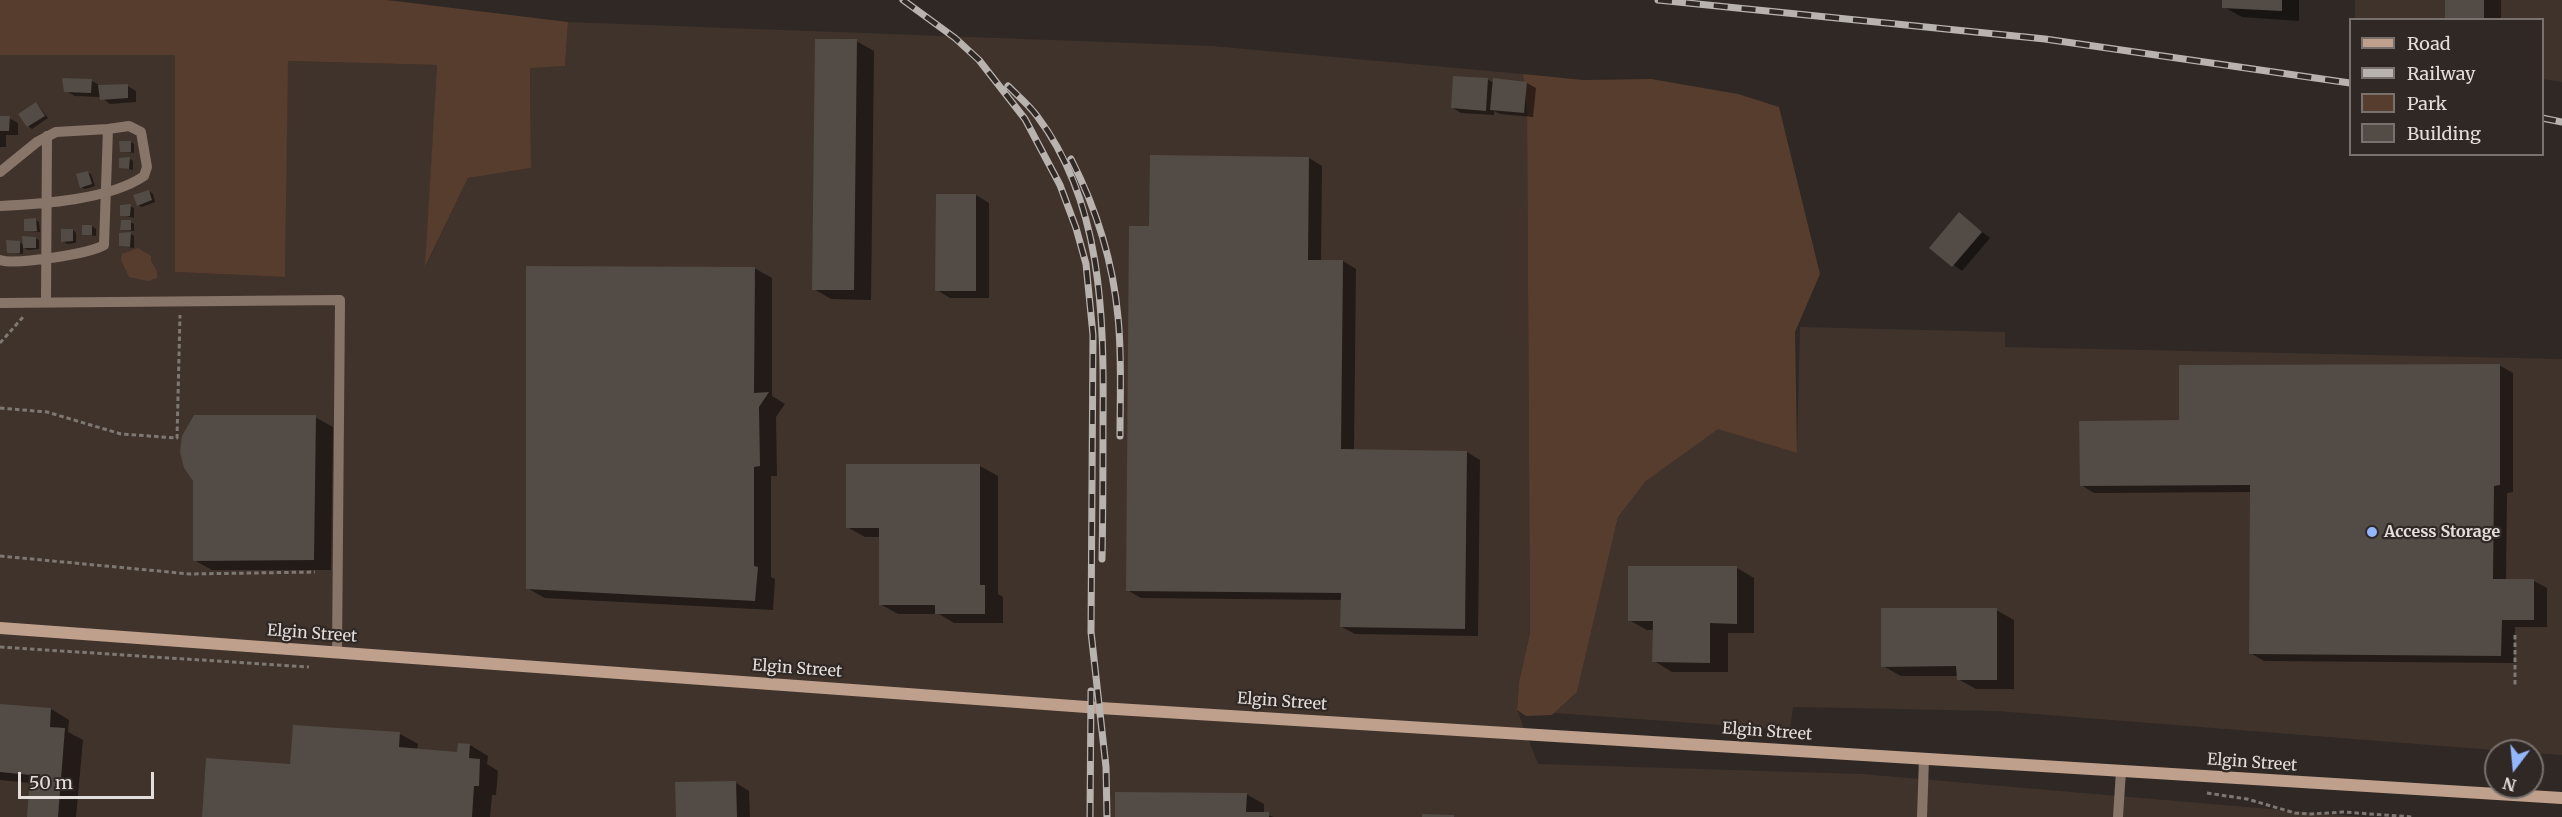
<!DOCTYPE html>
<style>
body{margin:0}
#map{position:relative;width:2562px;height:817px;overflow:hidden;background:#302824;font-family:Merriweather,serif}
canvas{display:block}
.legend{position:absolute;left:2349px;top:18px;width:195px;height:138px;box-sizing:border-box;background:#302824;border:2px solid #78716d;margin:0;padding:8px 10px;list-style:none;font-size:18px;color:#e3dedb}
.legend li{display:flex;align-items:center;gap:12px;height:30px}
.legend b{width:30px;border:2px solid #78716d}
.north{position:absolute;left:2484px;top:739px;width:60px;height:60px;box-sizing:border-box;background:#302824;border:2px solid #78716d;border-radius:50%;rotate:196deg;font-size:16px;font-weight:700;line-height:24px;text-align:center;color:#e3dedb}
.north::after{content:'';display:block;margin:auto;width:21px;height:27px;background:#93b7fd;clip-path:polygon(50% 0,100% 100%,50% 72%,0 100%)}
.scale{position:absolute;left:18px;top:772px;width:136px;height:27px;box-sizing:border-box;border:3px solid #e3dedb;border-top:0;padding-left:8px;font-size:18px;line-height:21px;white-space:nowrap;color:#e3dedb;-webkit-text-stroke:4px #302824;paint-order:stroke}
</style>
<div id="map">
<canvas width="2562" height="817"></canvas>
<ul class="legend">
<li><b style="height:8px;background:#bea08d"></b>Road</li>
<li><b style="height:8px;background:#b9b3b0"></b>Railway</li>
<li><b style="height:16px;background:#573d2d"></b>Park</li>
<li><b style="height:16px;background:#534b46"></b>Building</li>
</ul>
<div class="north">N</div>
<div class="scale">50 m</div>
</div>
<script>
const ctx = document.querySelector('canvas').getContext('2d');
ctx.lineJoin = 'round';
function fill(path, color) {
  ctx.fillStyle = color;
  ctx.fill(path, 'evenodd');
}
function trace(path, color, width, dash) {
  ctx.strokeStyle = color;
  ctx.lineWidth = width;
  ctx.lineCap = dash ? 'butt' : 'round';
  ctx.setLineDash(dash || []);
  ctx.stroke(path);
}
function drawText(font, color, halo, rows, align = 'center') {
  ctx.font = font + ' Merriweather,serif';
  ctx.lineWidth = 4.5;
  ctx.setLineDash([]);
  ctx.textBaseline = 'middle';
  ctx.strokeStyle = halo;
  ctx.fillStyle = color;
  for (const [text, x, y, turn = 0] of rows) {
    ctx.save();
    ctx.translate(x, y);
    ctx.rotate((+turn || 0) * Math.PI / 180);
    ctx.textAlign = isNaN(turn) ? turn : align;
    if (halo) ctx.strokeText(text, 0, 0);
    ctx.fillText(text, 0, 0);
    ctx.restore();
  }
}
const built = new Path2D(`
 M2355,0H2562V82L2543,79L2542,20H2355Z
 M568,22L1212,46L1523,74L1527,110L1530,633L1519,682L1517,710L1538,764L1862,774L2363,817H0V55H175V272L285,277L287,61L437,65L426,266L468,178L531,168L530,67L565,66Z
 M1800,327L2005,332V347L2562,359V755L2532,753V751H2506L1997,711L1793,707L1790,730L1554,713L1577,692L1618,517L1646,481L1718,428L1797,453Z`);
const green = new Path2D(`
 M0,0H387L568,22L565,66L530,68L531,168L468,178L425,267L437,65L288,61L285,277L175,272V55H0Z
 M1523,74L1583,80L1651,79L1738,94L1779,107L1820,274L1795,332L1797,453L1718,429L1646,481L1618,517L1577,692L1552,715L1526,716L1517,710L1519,682L1530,633L1527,110Z
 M138,248L151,256V261L157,271V278L148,281L129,277L121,260L122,254Z`);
const shadow = new Path2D(`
 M2224,0H2299V21L2242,17L2224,7Z
 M2446,0H2501V20H2446Z
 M856,41L874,51L871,300L831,299L814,289Z
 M1487,79L1494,83V80L1527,83L1536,88L1533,117L1500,114L1494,111V115L1461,113L1453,108Z
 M92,81L101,86H128L136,91V102L110,104L101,97L75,96L66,91Z
 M36,103L48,118L32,129L28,126Z
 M0,118H9L18,123V135H6V147H0Z
 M131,142L134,144V153L122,151Z
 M1309,158L1322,166L1321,261H1343L1356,269L1354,451L1467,452L1480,460L1478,636L1355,634L1342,627V600L1141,598L1127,590L1150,227Z
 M130,159L133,161V170L120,167Z
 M87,172L91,174L95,186L85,189L81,187Z
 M149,191L153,194L155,202L142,207L138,205Z
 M938,195H976L989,203V298H950L937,290Z
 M130,206L134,208V218L122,215Z
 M1959,214L1990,238L1962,271L1931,247Z
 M35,220L39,222L40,232L25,230Z
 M130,222L134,224V231L122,229Z
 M92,226L96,229V236L84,234Z
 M73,230L76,233V243L67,244L63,241Z
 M131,234L134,236V248L120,246Z
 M35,238L39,240V249L28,250L23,247V254L8,252L19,242L24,245Z
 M754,268L772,278V396L785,404L776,417L777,476H771V577L775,579L773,610L545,598L527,588Z
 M2499,365L2513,373V492L2507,493L2506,581H2534L2547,588V627H2515L2514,663L2264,661L2250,653L2252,492L2094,493L2081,485L2180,422Z
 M315,417L333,427L331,570H212L194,560Z
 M847,465L980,466L998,476V594L1003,597V623H954L939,614H898L880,604L881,537H865L847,527Z
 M1737,568L1754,578V633H1728V672H1672L1654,661V630H1647L1629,620Z
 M1996,610L2014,620V689H1976L1958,679V676H1901L1883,666Z
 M0,705L51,709L69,720L68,732L83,740L76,817H28L31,783L0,780Z
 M295,726L400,734L418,744L417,750L459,753L470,745L488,756L487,764L498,771L496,795H492L490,817H203L292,766Z
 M736,783L749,791L750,817H678Z
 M1246,794L1264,804V814L1274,817H1117Z`);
const building = new Path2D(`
 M2222,0H2282V11L2222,8Z
 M2445,0H2484V20H2445Z
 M815,39H857L854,290H812Z
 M1453,76L1488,78L1486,111L1451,108Z
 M62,78L92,79L91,93L64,92Z
 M1493,78L1527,82L1524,113L1490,110Z
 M128,84V98L100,100L98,85Z
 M36,102L45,116L27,127L18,114Z
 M0,116H10L9,131H0Z
 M119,141H131V152H120Z
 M1150,155L1309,157L1308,260H1343L1341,449L1467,451L1465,629L1340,627L1341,593L1126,591L1129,226H1149Z
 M130,157L129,169L119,168V158Z
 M88,171L92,184L80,188L76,174Z
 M149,190L152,200L137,206L133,195Z
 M936,194H976V291H935Z
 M131,204L130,216H120V205Z
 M1959,212L1982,232L1952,267L1929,248Z
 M36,218L37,231H24V219Z
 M121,220H131V230H120Z
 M82,225H92V235H82Z
 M61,229H73V241L61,242Z
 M131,232L130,247L119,246V233Z
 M22,236L36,237V248H23Z
 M6,240L20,241V253H7Z
 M526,266L755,267L754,393L769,392L759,407L760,466L754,467V566L758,567L755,601L526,589Z
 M2500,364V485L2494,486L2493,579H2534V620H2502L2501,656L2249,654L2250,485L2080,486L2079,421L2179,420V365Z
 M194,415H316L314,560L193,561V481L184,468L180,452L182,436Z
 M846,464H980V585H985V614H935V605H879V528H846Z
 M1628,566H1737V624L1710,623V663L1652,662L1653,621H1628Z
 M1881,608H1997V680H1957L1956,666L1881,667Z
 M0,704L51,708L50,727L65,728L58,817H27L30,775L0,772Z
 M293,725L400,732L399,747L457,752L458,743L470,744L469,758L480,759L479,786H474L472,817H202L206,758L290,764Z
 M736,781L737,817H676L675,782Z
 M1115,792L1247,793L1246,812H1269V817H1115Z
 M1422,814L1454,815V817H1422Z`);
const path = new Path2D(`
 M0,343L23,317
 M0,408L47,412L121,434L177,438L180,315
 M0,556L190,574L315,572
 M2515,635V687
 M0,647L309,667
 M2207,793L2247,799L2295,813L2311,814L2343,812L2413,817`);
const lane = new Path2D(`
 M0,172L37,142L56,132L108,129L104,245C90,254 16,265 0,260
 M0,206C41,204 109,200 144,176L147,167L141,132L129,126L108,129
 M46,302L47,136
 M0,303L340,300L337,652
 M1922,817L1924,759
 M2118,817L2121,771`);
const secondary = new Path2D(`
 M0,628L1100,708L2562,798`);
const rail = new Path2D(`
 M903,0L955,38L979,60L1025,119L1060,185L1076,228L1086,264L1093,335L1091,632L1106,767L1107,817
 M1658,0L2045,39L2350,83
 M1008,86C1018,96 1029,105 1037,116C1102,202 1104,315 1103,418C1103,465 1103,512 1102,559
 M2542,118L2562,122
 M1071,159C1096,208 1113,262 1118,317C1122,356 1120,397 1120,436
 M1090,817L1091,691`);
const markers = [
 [2372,532,6,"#93b7fd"]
];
const poiNames = [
 ["Access Storage",2384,532]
];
const streetNames = [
 ["Elgin Street",312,634,4],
 ["Elgin Street",797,669,4],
 ["Elgin Street",1282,702,4],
 ["Elgin Street",1767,732,4],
 ["Elgin Street",2252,763,4]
];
fill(built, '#40332c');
fill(green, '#573d2d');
fill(shadow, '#0007');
fill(building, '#534b46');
trace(path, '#7e7874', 3, [4.5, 3]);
trace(lane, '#88756a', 10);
trace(secondary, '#bea08d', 12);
trace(rail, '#b9b3b0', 7);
trace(rail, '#302824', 4.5, [14]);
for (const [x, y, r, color] of markers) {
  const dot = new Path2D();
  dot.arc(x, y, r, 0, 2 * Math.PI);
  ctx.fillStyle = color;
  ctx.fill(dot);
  trace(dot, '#302824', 2);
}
drawText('bold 16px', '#e3dedb', '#302824', poiNames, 'left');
drawText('16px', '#e3dedb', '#302824', streetNames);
</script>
